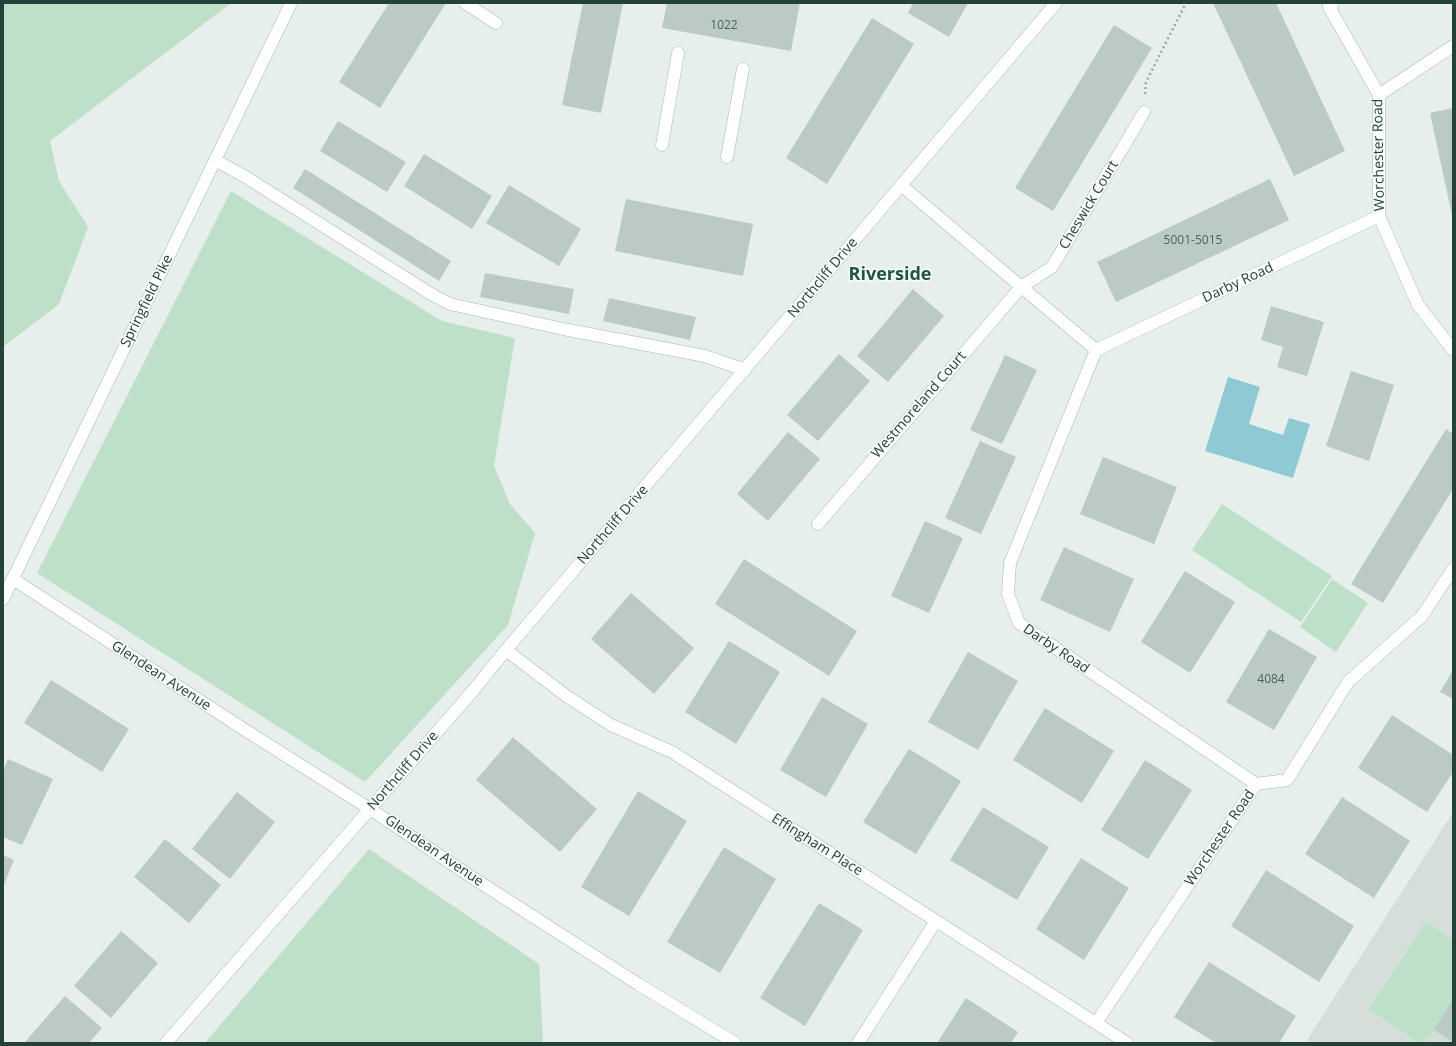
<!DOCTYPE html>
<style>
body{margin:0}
#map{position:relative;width:1456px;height:1046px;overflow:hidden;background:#e6efeb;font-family:"Open Sans",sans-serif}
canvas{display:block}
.frame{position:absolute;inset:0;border:4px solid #24423a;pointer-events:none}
</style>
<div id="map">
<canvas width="1456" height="1046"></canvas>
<div class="frame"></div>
</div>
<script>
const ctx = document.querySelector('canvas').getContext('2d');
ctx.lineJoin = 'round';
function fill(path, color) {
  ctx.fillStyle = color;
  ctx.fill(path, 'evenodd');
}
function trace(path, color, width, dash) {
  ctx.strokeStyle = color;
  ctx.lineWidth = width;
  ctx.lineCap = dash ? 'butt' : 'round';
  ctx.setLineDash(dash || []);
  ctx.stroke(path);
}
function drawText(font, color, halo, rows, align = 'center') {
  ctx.font = font + ' "Open Sans",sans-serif';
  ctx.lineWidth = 3;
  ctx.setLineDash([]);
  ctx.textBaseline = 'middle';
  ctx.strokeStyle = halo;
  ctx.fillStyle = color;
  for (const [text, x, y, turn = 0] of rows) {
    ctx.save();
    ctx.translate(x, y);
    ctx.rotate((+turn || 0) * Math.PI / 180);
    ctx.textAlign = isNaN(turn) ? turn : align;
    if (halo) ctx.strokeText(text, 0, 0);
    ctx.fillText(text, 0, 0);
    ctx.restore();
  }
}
const built = new Path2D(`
 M1453,812V1043H1312L1307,1040Z`);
const green = new Path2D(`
 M3,3H231L50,141L59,181L88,227L59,304L3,347Z
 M231,191L442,321L515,338L494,466L510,504L535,533L508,625L365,782L37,573Z
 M1222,504L1332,576L1301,622L1192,550Z
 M1332,579L1368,603L1336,652L1300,627Z
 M369,849L539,964L543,1043H205Z
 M1426,922L1453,940V999L1434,1030L1423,1043H1420L1369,1009Z`);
const water = new Path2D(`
 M1228,377L1260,387L1249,424L1283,435L1289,418L1310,424L1293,478L1205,451Z`);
const building = new Path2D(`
 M389,3H446L380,108L339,82Z
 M583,3H623L601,113L562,105Z
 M667,3H800L791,51L662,28Z
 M913,3H968L949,37L908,13Z
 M1213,3H1276L1345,151L1294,176Z
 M872,18L914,44L827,184L786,158Z
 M1114,25L1152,48L1053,211L1015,188Z
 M1453,108V215H1452L1430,113Z
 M338,121L406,162L387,192L320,151Z
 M424,154L492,196L472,229L404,186Z
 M305,169L451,261L439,281L293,188Z
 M1270,179L1289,220L1116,302L1097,262Z
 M509,185L581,229L559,266L486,223Z
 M626,199L753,224L743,276L615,251Z
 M485,273L574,289L569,314L480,297Z
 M913,289L944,316L888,382L857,356Z
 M609,298L696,317L690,340L603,321Z
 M1271,306L1324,322L1307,376L1277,367L1283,347L1261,340Z
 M839,354L870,381L818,441L787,415Z
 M1005,355L1037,370L1002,444L970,430Z
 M1351,371L1394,385L1369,461L1326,446Z
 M1446,429L1453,434V489L1383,603L1351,584Z
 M788,432L820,459L768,521L737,494Z
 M980,441L1016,457L981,534L945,518Z
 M1103,457L1177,487L1154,544L1080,514Z
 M925,521L963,538L929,613L891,596Z
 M1064,547L1134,579L1110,632L1040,600Z
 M744,559L857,631L829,676L715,604Z
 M1185,571L1235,602L1190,673L1141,642Z
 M631,593L694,648L654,694L591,639Z
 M1269,629L1317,657L1274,730L1226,702Z
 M729,641L780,672L736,744L685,712Z
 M968,652L1018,681L978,750L928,722Z
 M1453,670V699L1440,692Z
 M51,680L129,729L102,772L24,723Z
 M822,697L868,724L826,797L780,770Z
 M1045,708L1114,751L1082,803L1013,760Z
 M1392,715L1453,755V772L1427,812L1358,768Z
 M513,737L597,809L560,852L476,780Z
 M909,749L961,781L916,854L863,822Z
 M8,759L53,779L22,845L3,837V771Z
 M1145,760L1192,790L1148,859L1101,830Z
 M638,791L687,821L629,916L581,887Z
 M237,792L275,822L230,879L192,849Z
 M1342,797L1410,841L1374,898L1305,854Z
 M983,807L1049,847L1017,900L950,860Z
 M165,839L221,885L189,923L134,877Z
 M724,847L776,879L720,973L667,942Z
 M3,855L14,860L3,887Z
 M1081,858L1129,888L1084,960L1036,929Z
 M1266,870L1354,926L1319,982L1231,926Z
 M819,903L863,930L805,1026L760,998Z
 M121,931L158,963L111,1018L74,986Z
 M1209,962L1296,1016L1279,1043H1216L1174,1017Z
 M65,996L102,1028L89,1043H24Z
 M966,998L1018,1032L1011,1043H937Z
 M1453,999V1042L1434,1030Z`);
const path = new Path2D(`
 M1145,94L1146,82L1186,3`);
const lane = new Path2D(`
 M465,3L496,23
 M1379,95L1453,46
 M662,145L678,53
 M727,157L743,69
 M215,160L244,176L431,294L450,304L563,329L705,356L745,370
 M858,1043L936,921`);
const street = new Path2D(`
 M1333,3L1329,7L1379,95V216L1418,305L1453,350
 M902,186L1096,350
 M818,524L1021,287L1052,267L1144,112
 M13,579L245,730L370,809L470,876L638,984L735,1043
 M506,650L565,695L611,725L672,752L1127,1043
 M1256,784L1019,623L1008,594L1010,563L1096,350L1379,216
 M1096,1023L1256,784L1287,780L1348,682L1422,616L1453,569`);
const secondary = new Path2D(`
 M3,599L291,3
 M166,1043L471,693L506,650L1056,3`);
const numberNames = [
 ["1022",724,26],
 ["5001-5015",1193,241],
 ["4084",1271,680]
];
const streetNames = [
 ["Worchester Road",1379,155,-91],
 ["Cheswick Court",1089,205,-59],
 ["Northcliff Drive",823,278,-50],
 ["Darby Road",1238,283,-25],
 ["Springfield Pike",147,301,-64],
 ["Westmoreland Court",919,405,-49],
 ["Northcliff Drive",613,525,-49],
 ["Darby Road",1056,649,34],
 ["Glendean Avenue",161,676,33],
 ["Northcliff Drive",403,771,-49],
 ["Worchester Road",1220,838,-56],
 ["Effingham Place",817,845,32],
 ["Glendean Avenue",434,851,34]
];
const districtNames = [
 ["Riverside",890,275]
];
fill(built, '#d4dfda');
fill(green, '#bfe0c8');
fill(water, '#8ec9d4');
fill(building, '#bbcac4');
trace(lane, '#a8b8b2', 13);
trace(street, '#a8b8b2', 13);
trace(secondary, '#a4bbb3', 13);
trace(path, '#86b3a5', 2.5, [2, 3]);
trace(lane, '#fff', 12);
trace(street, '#fff', 12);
trace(secondary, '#fff', 12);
drawText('12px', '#4a645c', null, numberNames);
drawText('14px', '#24423a', '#f7fbf9', streetNames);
drawText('bold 18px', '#1f5548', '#f7fbf9', districtNames);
</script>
